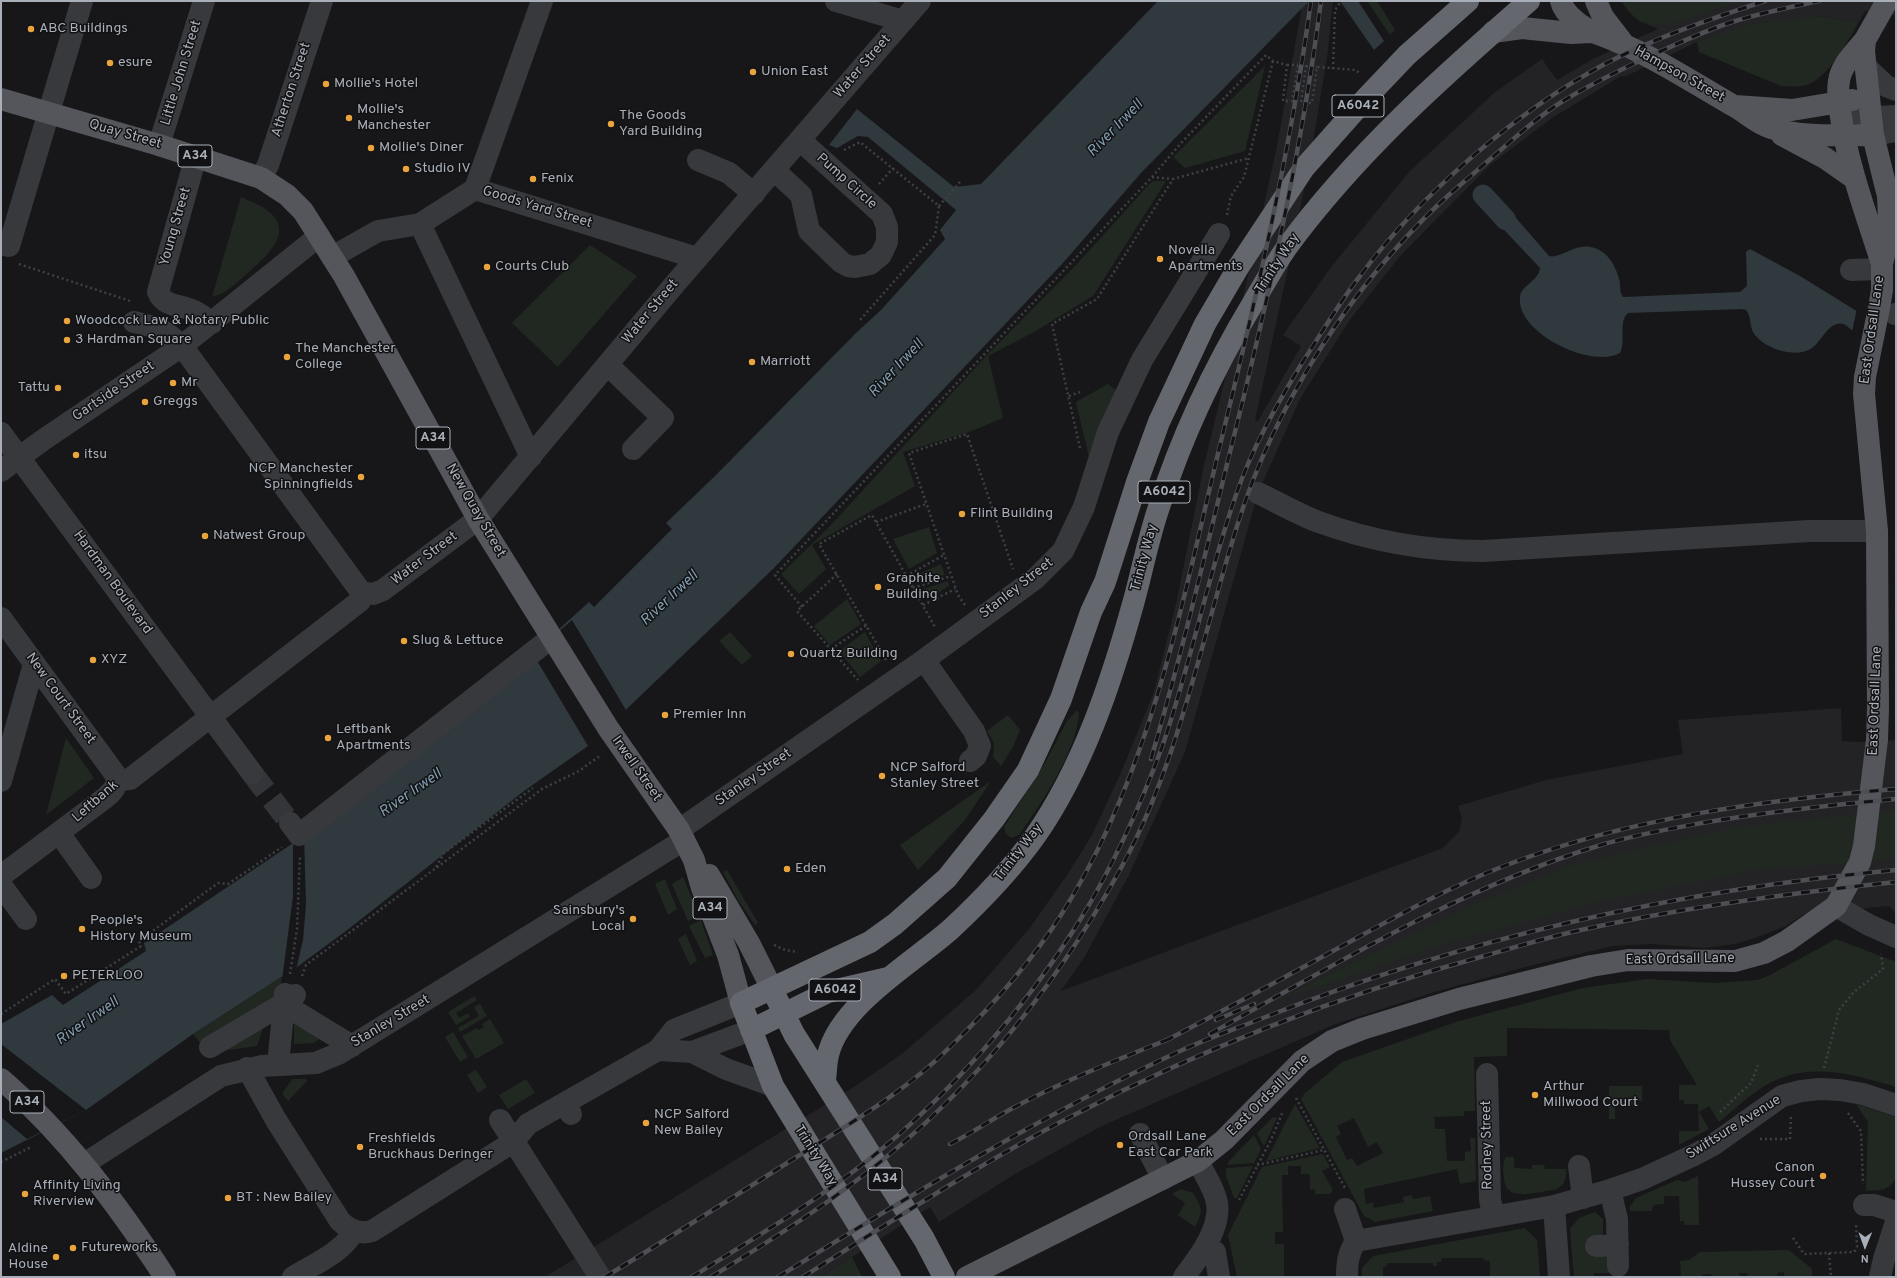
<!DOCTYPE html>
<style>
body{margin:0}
#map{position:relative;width:1897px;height:1278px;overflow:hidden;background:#171719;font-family:Overpass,sans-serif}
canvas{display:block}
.frame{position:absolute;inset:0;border:2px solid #a9afb8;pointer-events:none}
.north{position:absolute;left:1845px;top:1226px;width:40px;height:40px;-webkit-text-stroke:3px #121214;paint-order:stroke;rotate:181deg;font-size:11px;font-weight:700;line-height:16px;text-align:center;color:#a9afb8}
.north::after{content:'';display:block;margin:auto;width:14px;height:18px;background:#a9afb8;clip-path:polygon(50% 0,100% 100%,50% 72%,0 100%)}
</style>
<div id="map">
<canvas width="1897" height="1278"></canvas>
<div class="frame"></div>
<div class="north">N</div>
</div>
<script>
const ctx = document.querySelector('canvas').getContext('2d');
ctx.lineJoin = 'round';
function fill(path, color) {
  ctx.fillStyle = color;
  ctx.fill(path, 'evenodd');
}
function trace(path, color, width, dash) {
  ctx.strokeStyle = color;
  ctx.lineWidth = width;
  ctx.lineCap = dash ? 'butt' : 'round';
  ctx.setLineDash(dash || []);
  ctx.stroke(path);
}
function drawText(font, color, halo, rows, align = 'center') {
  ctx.font = font + ' Overpass,sans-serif';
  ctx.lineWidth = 3;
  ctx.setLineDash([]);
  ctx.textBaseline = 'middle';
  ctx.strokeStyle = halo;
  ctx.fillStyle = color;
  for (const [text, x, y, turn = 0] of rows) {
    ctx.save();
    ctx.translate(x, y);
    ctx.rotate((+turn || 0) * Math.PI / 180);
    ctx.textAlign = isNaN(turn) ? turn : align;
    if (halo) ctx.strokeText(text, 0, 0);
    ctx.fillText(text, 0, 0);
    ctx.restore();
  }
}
const built = new Path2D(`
 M1303,1H1333L1327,58L1311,154L1293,246L1255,420L1258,421L1301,346L1283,335L1331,267L1409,172L1494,93L1542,59L1557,80L1593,59L1658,29L1642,22L1651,1H1896V15L1865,11L1859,22L1816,16L1717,35L1697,42L1626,76H1621L1552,118L1490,165L1400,256L1349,321L1300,399L1258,493L1185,752L1129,875L1084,958L1061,991L1443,848L1459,832L1462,818L1458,806L1546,780L1683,754L1678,720L1841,708L1842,741L1857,742L1896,740V913L1889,906L1804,914L1786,926L1755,938L1735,944L1704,948L1651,944L1613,946L1529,966L1431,993L1333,1025L1102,1126L1015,1174L939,1222L930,1207L821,1277H545L857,1085L903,1053L976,990L1029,929L1069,872L1092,835L1122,770L1154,692L1176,604L1204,465L1224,383L1276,151Z`);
const green = new Path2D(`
 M1367,1H1377L1395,30L1390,35Z
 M1621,1H1741L1668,25L1640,22L1629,12Z
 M1816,16L1859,22C1847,41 1831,73 1811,83C1802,88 1791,86 1781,86L1699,52L1697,42L1746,25Z
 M1265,66L1245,151L1185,168L1173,157Z
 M1152,181H1166L1093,296L1034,332L988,356L1003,418L972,431L903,452L915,486L812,545L826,569L799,594L781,574L830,526L987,355L1078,263Z
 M241,197C249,201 261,205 268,211C296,232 265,257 250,271C238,281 228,293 212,297Z
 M590,245L637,276L558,367L512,323Z
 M1108,384L1118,392L1089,457L1076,402Z
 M929,527L937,553L909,569L893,539Z
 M941,564L945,575L916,582L914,576Z
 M948,581L949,586L927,600L921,590Z
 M847,599L861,624L830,645L814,626Z
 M730,632L752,656L742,665L719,641Z
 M865,632L881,661L860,677L839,651Z
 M1077,710L1079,713C1077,751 1041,804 1019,835L1011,838L1006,834L1004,827L1045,763L1067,721Z
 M1008,715L1020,730L1013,747L1001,766L993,757L994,743L987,731Z
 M66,738L94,778L46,815Z
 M991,781L965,820L918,870L900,845Z
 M1896,810V859L1754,870L1602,901L1447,943L1275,1001L1472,905L1574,864L1738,827Z
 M727,870L758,923L755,925L738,900L723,872Z
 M683,877L699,915L688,921L672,884Z
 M665,879L677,909L668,915L655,884Z
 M701,920L713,955L705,958L689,926Z
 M686,934L697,961L690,965L678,939Z
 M1836,939L1896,962V1087C1848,1073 1802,1059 1757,1091C1744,1100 1731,1112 1719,1122L1709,1106L1699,1112L1709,1129L1679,1145V1131H1699L1698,1104H1684V1100H1679V1085H1697L1670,1040L1669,1030L1507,1028V1056L1474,1057L1475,1111H1464V1116L1434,1117L1435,1129H1445L1447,1161H1465V1152L1471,1151L1470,1138H1475L1476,1181L1460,1184L1457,1169L1364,1189L1366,1204L1373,1202L1374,1208L1404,1202L1403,1197L1412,1195L1413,1199L1430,1196L1433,1211L1375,1222L1364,1216L1301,1099L1304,1094L1342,1062L1459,1021L1583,988L1647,979L1713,983L1758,980L1770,975ZM1354,1118L1368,1147L1377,1142L1383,1153L1357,1166L1352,1158L1347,1160L1336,1137L1341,1134L1337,1126Z
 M282,977L278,997L201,1044L193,1034Z
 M474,996L477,1000L456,1013L459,1018L468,1013L470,1017L456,1025L448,1012Z
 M480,1004L487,1016L460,1032L458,1028L479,1016L474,1007Z
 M490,1019L504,1043L476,1059L462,1036L477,1028L478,1030L484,1027L482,1024Z
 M265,1022L257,1046L228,1050L226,1046Z
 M294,1022L320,1038L314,1043L295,1044L294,1043Z
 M453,1032L468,1057L460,1062L445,1037Z
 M476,1070L487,1087L478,1093L467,1075Z
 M292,1079H306L307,1081L288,1101L282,1094Z
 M526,1079L535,1093L508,1109L499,1095Z
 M1609,1086H1642V1101H1637V1104L1615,1106V1119H1609Z
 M1295,1104L1320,1148L1266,1161Z
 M1856,1104L1896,1117V1177C1890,1191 1880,1190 1866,1191L1868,1122Z
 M1273,1117L1277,1118L1264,1146L1257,1133Z
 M1254,1135L1261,1149L1254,1163L1227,1165L1229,1161Z
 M1323,1154L1330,1167L1322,1171L1333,1190L1330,1194H1315V1189L1310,1190V1174H1301V1166H1288V1175H1282L1283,1232H1275V1244H1284V1277H1237L1228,1235L1262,1167Z
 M1506,1157H1514V1168L1532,1169V1165H1544L1545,1169H1566C1567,1179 1564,1187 1553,1190C1536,1192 1505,1203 1504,1178C1503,1170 1502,1164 1506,1157Z
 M1253,1166L1237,1198H1234L1226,1176V1168Z
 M1698,1176L1699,1225H1685L1684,1221H1680L1679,1196H1664V1204L1653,1205L1652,1211H1630V1206L1636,1198L1677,1180L1685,1182Z
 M1181,1189L1193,1193C1202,1208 1204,1211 1195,1227L1178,1215L1185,1203L1172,1194Z
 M1595,1212L1603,1219V1234L1601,1236H1589L1590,1253L1601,1254L1607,1258L1609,1273H1594L1593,1277H1574L1570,1229L1579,1218Z
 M1525,1228L1537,1240L1540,1277H1490V1261L1484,1260V1258H1442L1441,1262H1437V1266H1433V1263H1387V1266L1383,1267V1277H1362V1268L1373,1256Z
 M1789,1250L1812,1269V1277L1784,1276V1272L1777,1273V1276L1748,1277L1747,1273H1739V1276L1712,1277L1711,1274H1703L1702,1277H1681L1680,1261L1689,1260L1700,1252Z
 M852,1257L862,1277H821Z`);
const water = new Path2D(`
 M1158,1H1309L1141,173L1063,263L774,568L588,746L524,791L346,931L297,967L193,1034L86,1110L1,1153V1024L52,995L63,1005L146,951L144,943L335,815L537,649L589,602L594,607L672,529L666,523L716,475L856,333L881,310L945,239L940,230L956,210L868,137L858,136L837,148L829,145L857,109L954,187L981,184Z
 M1340,1H1358L1384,41L1374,50Z
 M1491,189L1549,256C1560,259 1574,244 1590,247C1607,249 1617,267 1620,283C1620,288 1620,292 1623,297L1740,292L1747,286L1746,252L1750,249L1800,276L1863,315L1896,364L1844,324C1829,320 1823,340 1812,348C1796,359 1766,349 1755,335C1749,328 1752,317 1746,310L1742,309L1628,313C1618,321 1626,341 1620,353C1591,369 1516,333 1520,297C1521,285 1539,281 1540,268L1477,201L1486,199Z`);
const pier = new Path2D(`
 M1857,308L1896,340V366L1852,332Z
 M572,620L626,710L588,746L533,654Z
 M304,835L306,904L303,940L296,970L282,980L293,896V843Z
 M1,1044L86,1110L27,1139L1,1117Z`);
const canal = new Path2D(`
 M1483,195L1506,220`);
const minorTunnel = new Path2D(`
 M252,773L290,823`);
const path = new Path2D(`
 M1287,65H1298
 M1306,66L1317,67
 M1333,69L1335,10L1341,1
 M844,150L860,142L939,206L935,235L860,320
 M1152,177L1173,179
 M879,184L893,168
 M939,206L960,182
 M1227,215L1231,196L1244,177L1273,61
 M19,264L130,301
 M1069,396L1080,392
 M1080,448L1052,324L1097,299L1173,179L1249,158
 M876,522L926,504
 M837,574L797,611L858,680
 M906,576L944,555
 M913,588L951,576
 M923,605L955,589
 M965,605L958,595L909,453L967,434L1013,569
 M802,607L775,575L1068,266L1152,177L1182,142L1266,55L1273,61L1287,65L1283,101H1292L1298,65L1306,66L1301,102L1312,103L1317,67L1356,70L1360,74
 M831,649L867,625
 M886,660L819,544L872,515L935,627
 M436,867L444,853L533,788
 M774,945L785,950L798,952
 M290,974L297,929L300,856
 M302,976L306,965L542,789L579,771L601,755
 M1,1014L55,979L66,994L141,946L139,941L218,883L228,884L282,847
 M1824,1068L1839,1010L1854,992L1883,969L1881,954
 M1296,1098L1345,1188
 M1720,1112L1751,1083L1758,1065
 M1848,1113L1861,1131L1863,1184
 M1760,1139H1790L1791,1116
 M1,1162L31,1147
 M1257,1165L1324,1150
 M1239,1200L1271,1140L1283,1111
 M1793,1238L1804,1254L1854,1252L1857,1247L1856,1223
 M1829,1253L1831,1277`);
const minor = new Path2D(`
 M542,1L475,189L697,258
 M836,1L903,21
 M1866,67L1886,86L1896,90
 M1839,102C1856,118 1874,118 1896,116
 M1873,135L1896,131
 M159,145L204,1
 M196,156L158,292C164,308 183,304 196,312C202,315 207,319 212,323
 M698,160L729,173L754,194
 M774,170L801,195L809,231L841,262L848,266L855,267L870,264L881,255L887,242V227L882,214L800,140
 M261,178L268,165L322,1
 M420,224L531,457
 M1,244L9,246L82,1
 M332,257L378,231L420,224L475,189
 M1851,270L1882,269
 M1895,314H1896
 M134,322C157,327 164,329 182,346L361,592
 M608,365L663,418L633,449
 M1,433L252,773
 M1,471L43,440L182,346L319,236
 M1258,493C1277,502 1296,513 1316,521C1370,541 1426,551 1483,551L1809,531H1877
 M361,592L373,594L383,590L478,519L674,285L920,1
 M1,618L115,774C120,785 112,792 105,798L1,876
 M924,660L974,731L980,746L976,756L970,761
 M1,781L34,664
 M117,781L130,779L360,601L361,592
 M290,823L299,835L551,638
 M679,830L924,660L1036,578L1063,551L1084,507L1108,432L1142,360L1219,234
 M59,833L91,878
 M1,885L26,919
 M1836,906L1869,925L1896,937
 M283,1004L352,1046
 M210,1047L283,1004L295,995
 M658,1050L692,1052L751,1030
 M692,1052L726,1069L773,1086
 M278,1064L285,994
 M247,1068L276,1120L340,1221C349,1230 359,1235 372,1231L513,1142L528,1124L563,1104
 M1487,1074L1490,1199L1493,1216
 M571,1114L563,1104L658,1050L674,1030L741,1003
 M500,1120L600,1277
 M1140,1134L1163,1179
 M84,1164L221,1076L262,1066L316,1063L340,1053L684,840
 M1579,1166L1583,1198
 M1610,1190L1617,1219L1618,1266
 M1864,1205H1874L1896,1212
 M1554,1206L1559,1277
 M1345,1209L1356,1241
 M1596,1246L1618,1245
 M1215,1252L1219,1277
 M293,1277C314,1264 342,1253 354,1231
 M1184,1277C1199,1257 1221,1229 1217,1203C1215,1189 1204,1174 1198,1161
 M1347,1277C1347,1263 1348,1253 1356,1241L1554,1206L1610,1190L1642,1179L1694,1155L1713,1145L1782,1096L1801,1091L1819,1089L1840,1090L1863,1094L1896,1105
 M1880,1277L1884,1259L1896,1222`);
const major = new Path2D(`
 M1561,1C1564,15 1585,30 1598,34C1645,51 1689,80 1732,105C1746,112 1755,123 1771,128C1803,138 1840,135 1873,135
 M1596,1L1603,17L1623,43
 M1493,32L1522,28L1571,33L1591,32
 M1865,40C1855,52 1841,65 1839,81C1837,92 1839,106 1841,117C1848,167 1867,216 1882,264
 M1,99L159,145L261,178L287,195L303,211L344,276L478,519L608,728L679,830L694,860L702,888L728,955L741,1003
 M1735,106L1792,110L1852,100
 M1782,135L1825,158L1855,179
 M709,875L749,943L772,989
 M1,1079C66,1135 118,1205 165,1277
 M967,1277L1198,1161L1224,1140L1302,1061L1332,1041L1362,1029L1459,999L1591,966L1628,960L1735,961L1764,953L1787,941L1836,906L1860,862L1864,846L1877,740L1878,708L1877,531L1864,394L1865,377L1879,308L1882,290V264L1888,237L1889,220L1888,196L1873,135L1864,51L1865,40L1887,1`);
const highway = new Path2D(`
 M772,989L794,1034L924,1239L944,1277
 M751,1030L828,992L888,978
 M825,1081C826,1072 826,1063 828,1055C840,1004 914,962 951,929C981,901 1012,869 1036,835C1083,767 1111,683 1133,604C1142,572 1148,539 1159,507C1182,435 1214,368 1253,303C1264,284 1275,264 1287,247C1356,153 1442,77 1529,1
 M890,1277L773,1086L741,1003L870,942L895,924L947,878L994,819L1028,770L1061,699L1091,612L1105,582L1137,482L1159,422L1205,324L1239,266L1304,168L1367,97L1407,55L1468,1`);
const rail = new Path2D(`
 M1151,759C1180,660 1204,560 1228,460C1266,309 1301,156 1321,1
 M1216,1020L1254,1004
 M1210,1034C1336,964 1462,887 1601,845C1634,835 1669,829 1702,823C1766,812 1831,805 1896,799
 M1165,1041C1221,1012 1276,982 1331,952C1388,921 1444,889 1504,866C1628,818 1764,800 1896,789
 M950,1144C972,1133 992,1119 1013,1108C1063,1081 1117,1060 1169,1039
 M605,1277C669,1238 732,1198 795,1158C849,1124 907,1091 952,1045C992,1006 1031,962 1061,915C1153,771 1183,596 1223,433C1258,290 1291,147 1311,1
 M692,1277C751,1240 812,1204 867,1161C949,1096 1025,1009 1080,920C1113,866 1140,807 1162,747C1191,664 1207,578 1236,495C1252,448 1276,406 1302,363C1321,334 1339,303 1360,276C1420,195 1514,113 1603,65C1654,38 1710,19 1765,1
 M711,1277C757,1249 802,1221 845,1189C962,1104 1052,994 1121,868C1180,760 1201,639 1238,523C1275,405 1350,288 1440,203C1453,191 1467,179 1480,168C1508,144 1533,120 1563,101C1591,84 1620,70 1650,56C1677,44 1704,31 1732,22C1761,13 1790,7 1819,1
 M778,1277C908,1197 1039,1116 1178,1052C1206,1039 1235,1029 1263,1018C1465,938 1679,890 1896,870
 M803,1277C892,1221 979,1164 1072,1116C1203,1048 1341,995 1484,956C1516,947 1548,937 1581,930C1685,907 1790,893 1896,882`);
const markers = [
 [31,29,4,"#eaa43d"],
 [110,63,4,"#eaa43d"],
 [753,72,4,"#eaa43d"],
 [326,84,4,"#eaa43d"],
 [349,118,4,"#eaa43d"],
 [611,124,4,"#eaa43d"],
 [371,148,4,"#eaa43d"],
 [406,169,4,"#eaa43d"],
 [533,179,4,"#eaa43d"],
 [1160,259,4,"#eaa43d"],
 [487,267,4,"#eaa43d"],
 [67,321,4,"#eaa43d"],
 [67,340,4,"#eaa43d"],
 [287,357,4,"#eaa43d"],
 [752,362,4,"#eaa43d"],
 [173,383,4,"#eaa43d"],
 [58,388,4,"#eaa43d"],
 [145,402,4,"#eaa43d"],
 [76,455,4,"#eaa43d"],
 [361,477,4,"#eaa43d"],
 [962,514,4,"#eaa43d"],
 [205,536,4,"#eaa43d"],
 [878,587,4,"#eaa43d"],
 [404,641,4,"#eaa43d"],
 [791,654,4,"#eaa43d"],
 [93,660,4,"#eaa43d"],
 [665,715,4,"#eaa43d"],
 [328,738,4,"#eaa43d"],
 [882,776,4,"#eaa43d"],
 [787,869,4,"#eaa43d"],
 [633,919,4,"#eaa43d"],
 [82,929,4,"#eaa43d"],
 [64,976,4,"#eaa43d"],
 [1535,1095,4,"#eaa43d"],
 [646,1123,4,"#eaa43d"],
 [1120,1145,4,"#eaa43d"],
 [360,1147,4,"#eaa43d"],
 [1823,1176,4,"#eaa43d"],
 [25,1194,4,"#eaa43d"],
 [228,1198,4,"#eaa43d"],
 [73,1248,4,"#eaa43d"],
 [56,1257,4,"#eaa43d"]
];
const shields = [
 [1358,106,52],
 [195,156,34],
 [433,438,34],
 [1164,492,52],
 [710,908,34],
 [835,990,52],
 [27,1102,34],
 [885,1179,34]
];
const shieldNames = [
 ["A6042",1358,106],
 ["A34",195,156],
 ["A34",433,438],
 ["A6042",1164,492],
 ["A34",710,908],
 ["A6042",835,990],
 ["A34",27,1102],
 ["A34",885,1179]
];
const poiNames = [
 ["ABC Buildings",39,29],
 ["esure",118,63],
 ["Union East",761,72],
 ["Mollie's Hotel",334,84],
 ["Mollie's",357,110],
 ["Manchester",357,126],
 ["The Goods",619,116],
 ["Yard Building",619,132],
 ["Mollie's Diner",379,148],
 ["Studio IV",414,169],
 ["Fenix",541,179],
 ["Novella",1168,251],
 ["Apartments",1168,267],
 ["Courts Club",495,267],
 ["Woodcock Law & Notary Public",75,321],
 ["3 Hardman Square",75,340],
 ["The Manchester",295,349],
 ["College",295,365],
 ["Marriott",760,362],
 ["Mr",181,383],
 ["Tattu",50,388,"right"],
 ["Greggs",153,402],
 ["itsu",84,455],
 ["NCP Manchester",353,469,"right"],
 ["Spinningfields",353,485,"right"],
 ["Flint Building",970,514],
 ["Natwest Group",213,536],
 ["Graphite",886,579],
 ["Building",886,595],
 ["Slug & Lettuce",412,641],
 ["Quartz Building",799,654],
 ["XYZ",101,660],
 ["Premier Inn",673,715],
 ["Leftbank",336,730],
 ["Apartments",336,746],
 ["NCP Salford",890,768],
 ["Stanley Street",890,784],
 ["Eden",795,869],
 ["Sainsbury's",625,911,"right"],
 ["Local",625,927,"right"],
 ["People's",90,921],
 ["History Museum",90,937],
 ["PETERLOO",72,976],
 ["Arthur",1543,1087],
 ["Millwood Court",1543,1103],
 ["NCP Salford",654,1115],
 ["New Bailey",654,1131],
 ["Ordsall Lane",1128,1137],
 ["East Car Park",1128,1153],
 ["Freshfields",368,1139],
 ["Bruckhaus Deringer",368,1155],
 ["Canon",1815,1168,"right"],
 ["Hussey Court",1815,1184,"right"],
 ["Affinity Living",33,1186],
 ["Riverview",33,1202],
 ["BT : New Bailey",236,1198],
 ["Futureworks",81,1248],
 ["Aldine",48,1249,"right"],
 ["House",48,1265,"right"]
];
const streetNames = [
 ["Water Street",863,67,-49],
 ["Little John Street",182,73,-73],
 ["Hampson Street",1679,75,29],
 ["Atherton Street",292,90,-72],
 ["Quay Street",125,135,16],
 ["Pump Circle",846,182,42],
 ["Goods Yard Street",537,208,17],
 ["Young Street",176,227,-74],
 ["Trinity Way",1278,264,-57],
 ["Water Street",651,312,-50],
 ["East Ordsall Lane",1873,330,-82],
 ["Gartside Street",114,392,-34],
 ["New Quay Street",475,511,60],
 ["Trinity Way",1145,558,-75],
 ["Water Street",425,559,-37],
 ["Hardman Boulevard",112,583,54],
 ["Stanley Street",1017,589,-38],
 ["New Court Street",60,699,54],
 ["East Ordsall Lane",1876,701,-88],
 ["Irwell Street",636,769,55],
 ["Stanley Street",754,778,-35],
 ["Leftbank",96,802,-41],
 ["Trinity Way",1019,853,-52],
 ["East Ordsall Lane",1680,960,-1],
 ["Stanley Street",391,1022,-31],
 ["East Ordsall Lane",1269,1096,-45],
 ["Swiftsure Avenue",1734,1128,-32],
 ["Rodney Street",1488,1145,-91],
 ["Trinity Way",815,1156,58]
];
const waterNames = [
 ["River Irwell",1116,129,-46],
 ["River Irwell",897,369,-47],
 ["River Irwell",670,599,-43],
 ["River Irwell",411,794,-35],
 ["River Irwell",88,1022,-35]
];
fill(built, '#232326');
fill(green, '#212821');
fill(water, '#2f393e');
fill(pier, '#171719');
trace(canal, '#2f393e', 21);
trace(minorTunnel, '#343539', 22, [22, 11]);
trace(path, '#3e4044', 2.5, [2, 3]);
trace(minor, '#38393d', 22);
trace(major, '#54565c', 22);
trace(highway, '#64686e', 22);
trace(rail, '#4d4f54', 4.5);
trace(rail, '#121214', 3, [9]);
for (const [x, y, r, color] of markers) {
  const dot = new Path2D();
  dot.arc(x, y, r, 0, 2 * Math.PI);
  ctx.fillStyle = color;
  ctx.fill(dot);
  trace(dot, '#121214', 1.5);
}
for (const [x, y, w] of shields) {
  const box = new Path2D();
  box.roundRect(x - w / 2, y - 11, w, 22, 3);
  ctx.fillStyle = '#121214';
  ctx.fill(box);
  trace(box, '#a9afb8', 1);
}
drawText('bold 13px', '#a9afb8', null, shieldNames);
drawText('14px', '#a9afb8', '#121214', poiNames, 'left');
drawText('14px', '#a9afb8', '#121214', streetNames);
drawText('italic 15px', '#829fb1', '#121214', waterNames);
</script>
